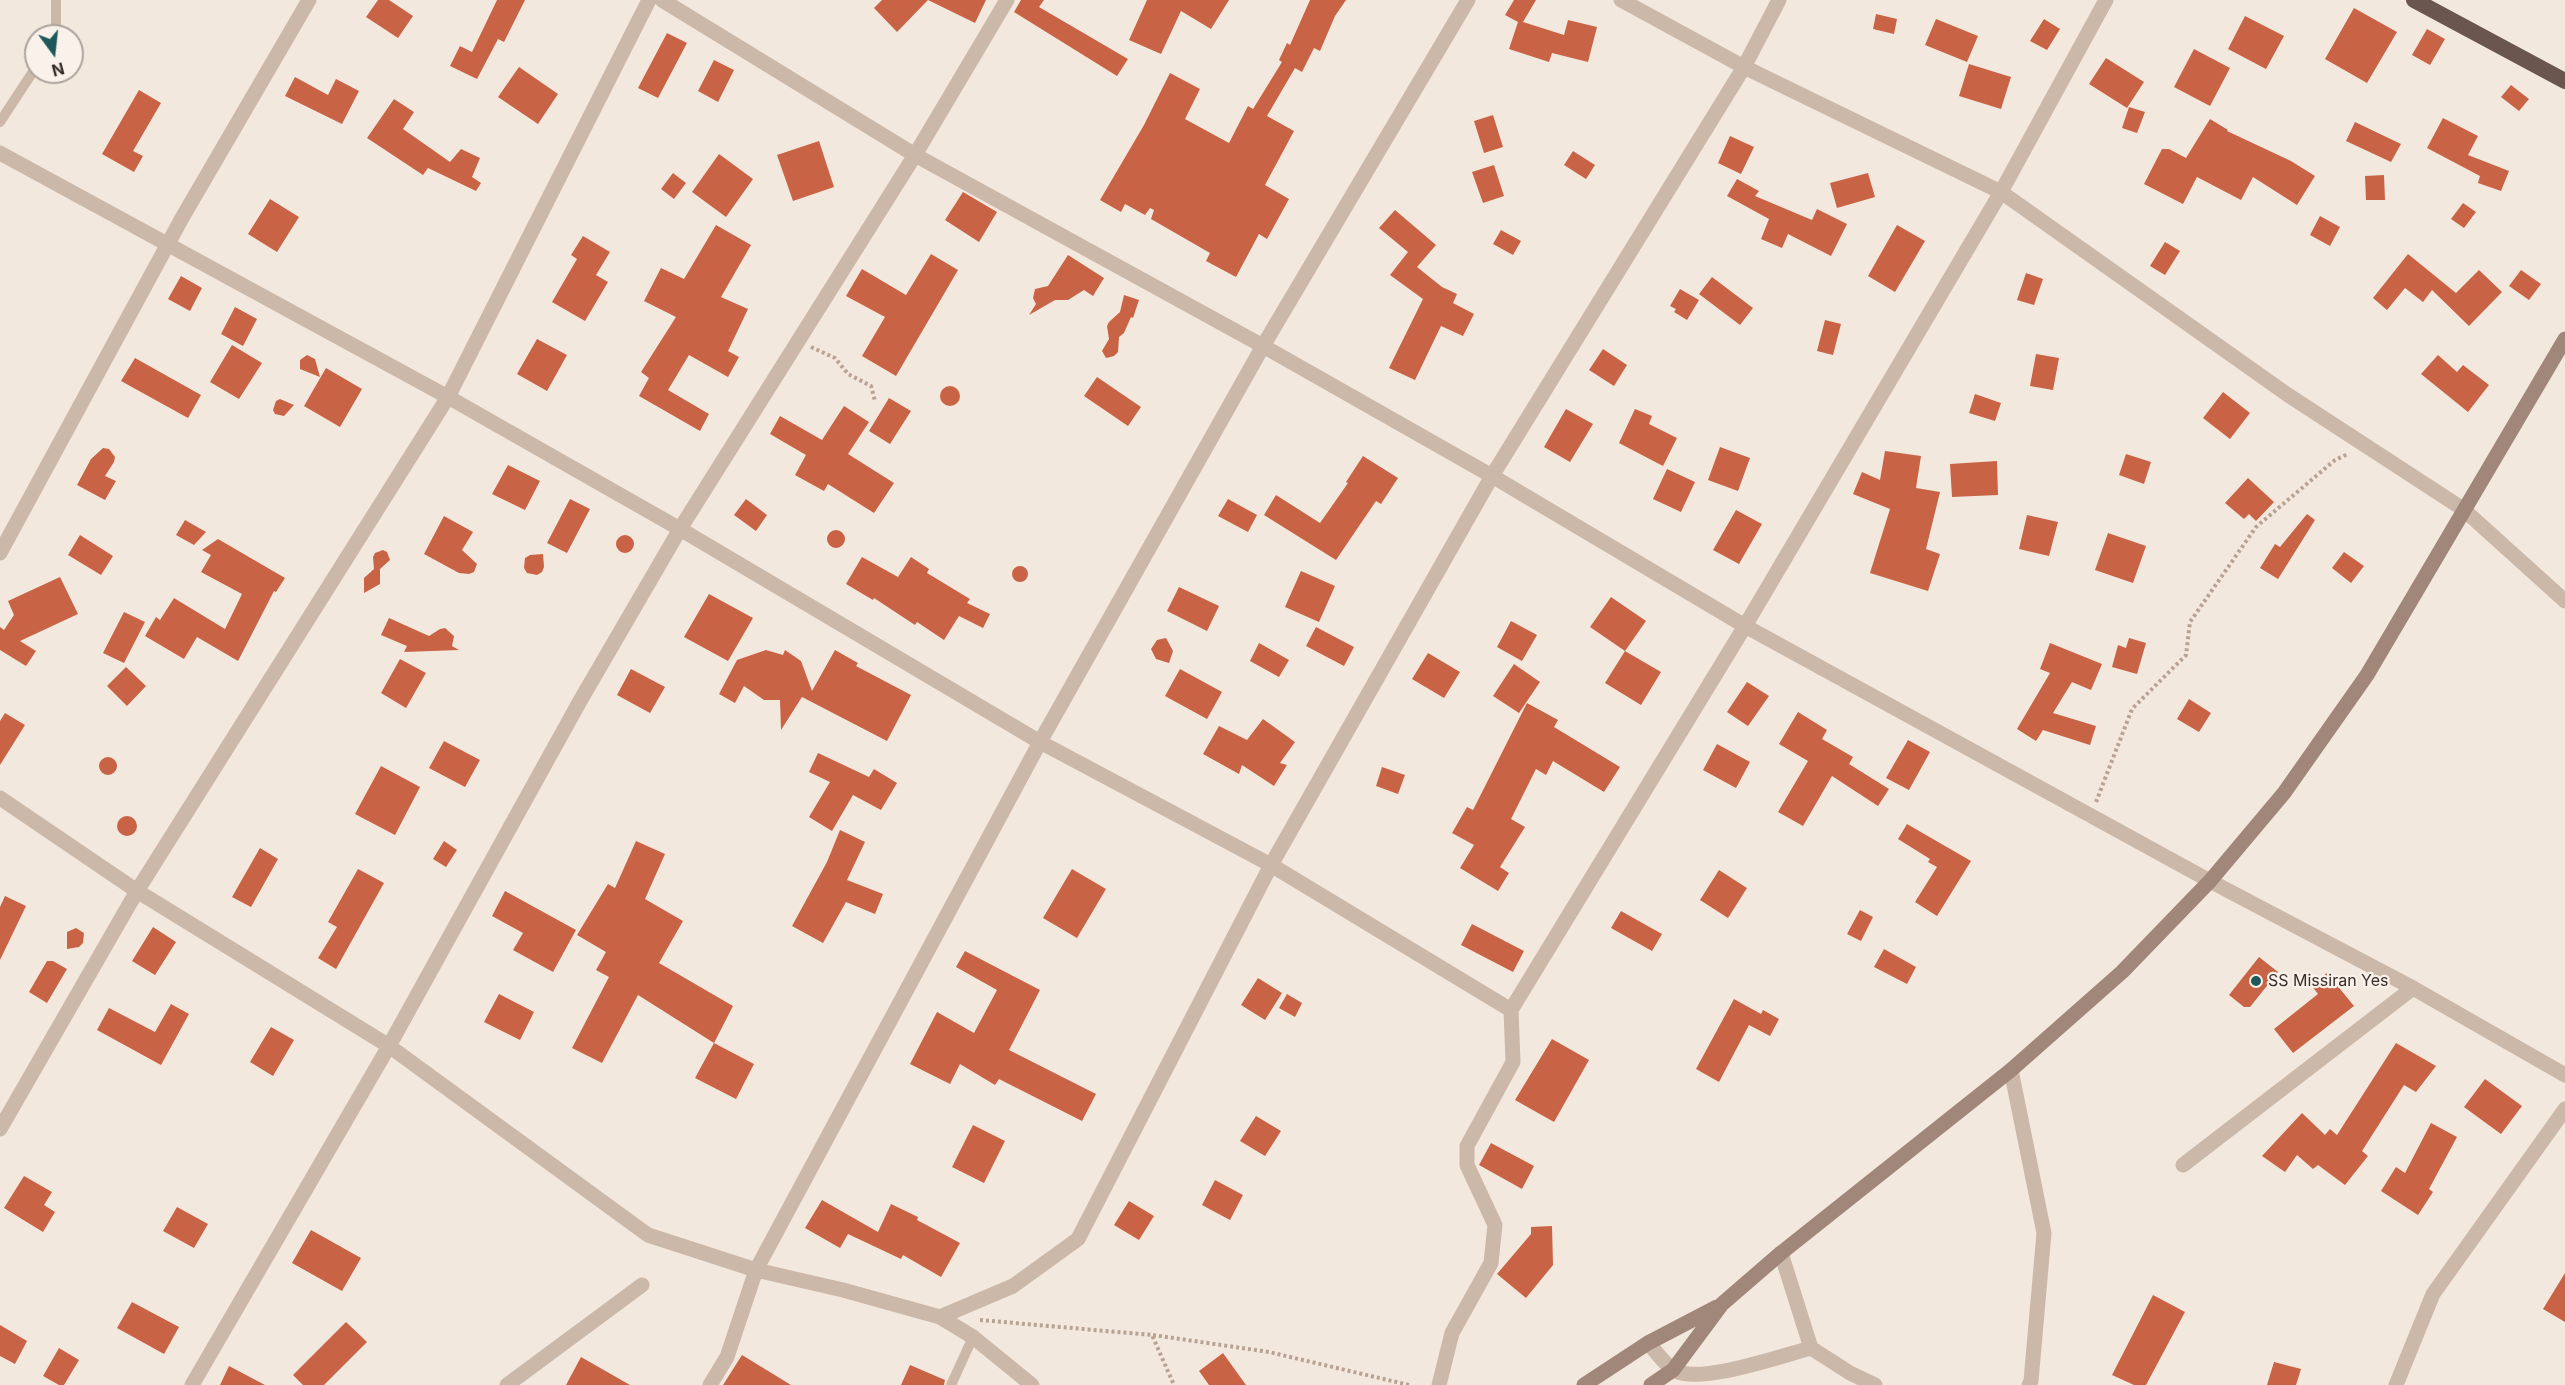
<!DOCTYPE html>
<style>
body{margin:0}
#map{position:relative;width:2565px;height:1385px;overflow:hidden;background:#f3e8dd;font-family:Inter,sans-serif}
canvas{display:block}
.north{position:absolute;left:24px;top:24px;width:60px;height:60px;box-sizing:border-box;background:#faf2ea;border:2px solid #aca39d;border-radius:50%;rotate:165deg;font-size:16px;font-weight:700;line-height:24px;text-align:center;color:#382d29}
.north::after{content:'';display:block;margin:auto;width:21px;height:27px;background:#1d585b;clip-path:polygon(50% 0,100% 100%,50% 72%,0 100%)}
</style>
<div id="map">
<canvas width="2565" height="1385"></canvas>
<div class="north">N</div>
</div>
<script>
const ctx = document.querySelector('canvas').getContext('2d');
ctx.lineJoin = 'round';
function fill(path, color) {
  ctx.fillStyle = color;
  ctx.fill(path, 'evenodd');
}
function trace(path, color, width, dash) {
  ctx.strokeStyle = color;
  ctx.lineWidth = width;
  ctx.lineCap = dash ? 'butt' : 'round';
  ctx.setLineDash(dash || []);
  ctx.stroke(path);
}
function drawText(font, color, halo, rows, align = 'center') {
  ctx.font = font + ' Inter,sans-serif';
  ctx.lineWidth = 4.5;
  ctx.setLineDash([]);
  ctx.textBaseline = 'middle';
  ctx.strokeStyle = halo;
  ctx.fillStyle = color;
  for (const [text, x, y, turn = 0] of rows) {
    ctx.save();
    ctx.translate(x, y);
    ctx.rotate((+turn || 0) * Math.PI / 180);
    ctx.textAlign = isNaN(turn) ? turn : align;
    if (halo) ctx.strokeText(text, 0, 0);
    ctx.fillText(text, 0, 0);
    ctx.restore();
  }
}
const building = new Path2D(`
 M378,0H389L413,16L398,38L366,17Z
 M497,0H525L504,42L498,39L477,79L450,66L460,46L472,52Z
 M882,0H986L975,23L928,0L897,32L874,8Z
 M1021,0H1044L1039,7L1128,59L1117,76L1014,12Z
 M1147,0H1229L1211,29L1181,11L1161,54L1129,40Z
 M1310,0H1346L1335,16L1320,51L1314,48L1302,72L1295,68L1267,116L1294,131L1265,185L1289,199L1267,239L1259,234L1236,277L1206,261L1210,253L1151,219L1154,210L1150,208L1145,215L1125,204L1121,212L1100,200L1144,125L1170,73L1200,89L1185,119L1229,143L1248,106L1253,109L1282,62L1279,60L1287,43L1290,45Z
 M1514,0H1536L1523,22L1564,35L1568,20L1597,27L1588,62L1552,53L1549,62L1509,49L1518,22L1505,15Z
 M2354,8L2397,32L2367,83L2325,59Z
 M1876,14L1897,19L1894,34L1873,29Z
 M2245,16L2284,36L2266,69L2228,49Z
 M1936,19L1978,36L1967,62L1925,45Z
 M2044,19L2060,29L2047,50L2030,41Z
 M2427,29L2445,39L2430,65L2412,55Z
 M667,33L687,43L658,98L638,88Z
 M2194,49L2230,68L2210,106L2174,87Z
 M2106,58L2144,82L2127,108L2089,84Z
 M714,60L734,70L718,102L698,91Z
 M1969,64L2011,77L2001,109L1959,96Z
 M519,67L558,94L538,124L498,97Z
 M295,77L328,95L336,79L359,91L342,124L285,96Z
 M2511,85L2529,99L2519,111L2501,97Z
 M139,90L161,103L133,151L143,156L134,172L102,154Z
 M394,99L414,112L403,129L450,162L461,149L480,158L472,177L481,183L476,191L428,168L423,175L367,138Z
 M2129,107L2145,112L2137,133L2122,128Z
 M1493,115L1503,147L1484,153L1474,121Z
 M2443,118L2478,136L2468,155L2509,171L2501,191L2478,183L2480,176L2427,148Z
 M2210,119L2228,130L2227,131L2291,161L2315,176L2297,205L2253,177L2241,200L2197,177L2183,204L2144,184L2162,149H2169L2186,158Z
 M2355,122L2401,144L2391,162L2346,141Z
 M1730,136L1754,147L1741,174L1718,163Z
 M819,141L834,187L793,201L777,155Z
 M1573,151L1595,165L1586,179L1564,165Z
 M719,154L753,179L726,217L692,192Z
 M1494,165L1504,196L1483,203L1472,172Z
 M673,173L686,183L674,199L661,189Z
 M1868,173L1875,197L1837,208L1830,183Z
 M2384,175L2385,200H2366L2365,176Z
 M1737,179L1759,191L1755,196L1812,220L1817,209L1847,224L1831,256L1788,234L1782,248L1761,239L1769,219L1727,196Z
 M963,192L997,212L979,242L945,220Z
 M270,199L299,217L277,252L248,234Z
 M2463,203L2476,212L2464,228L2451,219Z
 M1395,210L1436,245L1417,267L1442,287L1457,294L1453,303L1474,314L1463,336L1441,326L1415,380L1389,368L1423,299L1390,275L1408,252L1379,228Z
 M2320,216L2340,227L2330,246L2310,235Z
 M716,225L751,245L721,297L748,309L728,351L739,357L728,377L689,355L668,390L709,414L700,431L639,396L649,378L641,372L676,317L644,301L661,268L684,279Z
 M1897,225L1925,241L1895,292L1868,276Z
 M1501,230L1521,241L1513,255L1493,244Z
 M583,236L610,252L596,275L608,282L585,321L552,302L577,259L571,255Z
 M2165,242L2180,251L2165,275L2150,266Z
 M931,254L958,270L896,376L862,356L885,317L846,296L862,269L906,295Z
 M2408,254L2456,293L2479,270L2502,292L2469,326L2432,290L2423,302L2405,288L2387,310L2373,298Z
 M1068,255L1104,278L1093,296L1084,290L1068,300H1055L1029,315L1036,304L1033,298L1035,289L1048,286Z
 M2521,270L2541,284L2529,300L2509,286Z
 M2026,273L2043,279L2034,305L2017,300Z
 M181,276L202,288L190,311L168,299Z
 M1712,277L1753,308L1740,325L1699,294Z
 M1680,289L1699,300L1687,320L1674,312L1676,309L1670,306Z
 M1124,295L1139,300L1133,318L1131,317L1124,333L1119,337L1118,352L1114,356L1106,358L1102,351L1109,339L1107,326L1109,322L1120,312Z
 M235,307L257,319L243,346L221,334Z
 M1825,320L1841,324L1833,355L1817,351Z
 M537,339L567,355L547,391L517,374Z
 M232,345L262,363L239,399L210,382Z
 M1603,349L1627,365L1614,386L1589,370Z
 M2036,354L2059,358L2053,390L2030,386Z
 M307,355L315,359L320,377L300,369V360Z
 M2438,355L2457,372L2463,365L2489,385L2468,412L2421,374Z
 M135,358L201,395L188,418L121,381Z
 M326,368L362,389L340,427L304,406Z
 M1097,377L1141,407L1128,426L1084,396Z
 M940 396a10 10 0 1 1 20 0a10 10 0 1 1-20 0Z
 M2223,392L2250,413L2230,439L2203,418Z
 M1975,394L2001,403L1995,421L1969,413Z
 M889,398L911,411L890,444L869,431Z
 M280,399L294,405L284,416L275,414L273,410L276,401Z
 M844,406L869,422L848,454L894,483L874,513L828,484L824,491L795,475L806,455L770,434L780,416L822,440Z
 M1566,409L1593,424L1570,462L1544,447Z
 M1635,409L1652,416L1649,424L1677,438L1663,466L1619,443Z
 M1720,447L1750,458L1738,491L1708,480Z
 M103,448L109,449L115,457L114,462L105,476L116,481L105,500L77,485L91,459Z
 M1885,451L1921,456L1916,488L1940,492L1926,549L1940,554L1928,591L1870,573L1890,509L1853,494L1862,472L1880,480Z
 M2126,454L2151,462L2144,484L2119,475Z
 M1363,456L1398,478L1381,504L1376,501L1336,560L1264,515L1276,495L1320,523L1348,483L1346,482Z
 M1997,461L1998,495L1952,497L1950,464Z
 M508,465L540,481L525,510L492,494Z
 M1667,469L1695,482L1681,512L1653,499Z
 M2248,478L2274,502L2256,521L2249,514L2244,519L2225,503Z
 M570,499L590,509L567,553L547,543Z
 M746,499L767,515L756,531L734,515Z
 M1228,499L1257,515L1248,532L1218,516Z
 M1736,510L1762,524L1739,564L1713,550Z
 M2307,514L2315,520L2278,579L2260,568L2275,544L2280,547Z
 M2027,515L2058,522L2049,556L2019,549Z
 M444,516L473,532L462,550L477,564L474,572L469,574L459,573L424,554Z
 M185,520L206,532L194,545L176,535Z
 M827 539a9 9 0 1 1 18 0a9 9 0 1 1-18 0Z
 M2108,533L2146,546L2133,583L2095,570Z
 M616 544a9 9 0 1 1 18 0a9 9 0 1 1-18 0Z
 M80,535L113,556L101,575L68,555Z
 M218,539L285,578L276,592L274,591L238,661L197,637L184,659L145,636L156,617L160,620L174,598L225,629L242,594L201,572L211,555L202,550Z
 M383,550L387,552L390,560L380,569V584L364,593V578L374,569L373,557L375,553Z
 M2344,552L2364,566L2351,583L2332,568Z
 M543,554L544,567L542,572L537,575L527,573L524,568L525,558L530,555Z
 M862,557L898,577L911,557L929,569L927,573L970,599L967,603L990,614L983,628L959,616L944,640L917,622L915,625L874,598L873,600L846,584Z
 M1012 574a8 8 0 1 1 16 0a8 8 0 1 1-16 0Z
 M1301,571L1335,586L1319,622L1285,607Z
 M60,577L78,614L20,641L36,651L26,666L0,650V627L4,630L14,615L8,601Z
 M1179,587L1219,606L1207,631L1167,611Z
 M709,594L753,618L728,661L684,637Z
 M1611,597L1646,621L1625,651L1590,627Z
 M124,612L145,622L124,663L103,653Z
 M389,618L429,636L440,629L445,628L454,636L452,646L459,650L404,652L407,646L381,635Z
 M1511,621L1537,635L1522,661L1497,647Z
 M1316,627L1354,647L1344,666L1306,646Z
 M1166,638L1173,651L1169,663L1156,659L1151,649L1157,640Z
 M2129,638L2146,643L2137,674L2112,667L2118,645L2126,648Z
 M1259,643L1289,660L1279,677L1250,661Z
 M2050,643L2102,664L2091,690L2072,682L2053,713L2096,726L2090,745L2043,730L2036,741L2017,729L2050,673L2040,669Z
 M766,650L783,655L785,650L801,661L812,691L835,650L858,663L856,666L911,695L887,741L802,697L781,730L780,700H764L744,686L735,703L719,694L737,660Z
 M1625,651L1661,672L1641,705L1605,683Z
 M1428,653L1460,672L1444,698L1412,679Z
 M400,659L426,673L406,708L381,693Z
 M1514,664L1540,682L1519,713L1493,696Z
 M126,667L146,686L127,706L107,686Z
 M631,669L665,687L650,713L617,695Z
 M1180,669L1222,692L1207,719L1165,696Z
 M1747,682L1769,696L1748,726L1727,712Z
 M2189,699L2211,713L2199,732L2177,719Z
 M1527,703L1558,720L1554,727L1620,767L1604,792L1553,761L1546,775L1536,769L1511,819L1525,827L1500,867L1509,873L1498,891L1460,868L1474,845L1452,833L1467,807L1473,810Z
 M1798,712L1827,730L1822,739L1853,757L1849,764L1889,789L1878,806L1832,776L1803,826L1778,812L1808,761L1779,744Z
 M5,713L25,725L0,765V721Z
 M1263,719L1295,742L1280,763L1287,765L1274,786L1242,765L1239,774L1203,754L1219,726L1247,740Z
 M1908,740L1930,752L1909,790L1886,778Z
 M444,741L480,760L465,787L429,768Z
 M1717,744L1750,762L1736,788L1703,770Z
 M818,753L869,777L874,769L897,783L881,810L853,795L832,831L809,817L830,782L809,772Z
 M99 766a9 9 0 1 1 18 0a9 9 0 1 1-18 0Z
 M381,766L420,787L395,835L355,814Z
 M1382,767L1405,775L1398,794L1376,786Z
 M117 826a10 10 0 1 1 20 0a10 10 0 1 1-20 0Z
 M1907,824L1971,861L1937,916L1915,902L1937,867L1928,862L1930,859L1898,839Z
 M840,830L865,842L847,880L883,894L875,914L846,902L823,943L792,926L827,862Z
 M444,841L457,850L446,867L433,859Z
 M636,841L665,854L645,899L683,921L659,963L733,1006L714,1043L638,995L602,1063L572,1048L609,977L596,970L606,952L577,935L608,884L615,888Z
 M260,848L278,859L251,907L232,897Z
 M358,869L384,883L336,969L318,958L337,927L328,922Z
 M1072,869L1106,889L1077,938L1043,918Z
 M1719,870L1747,888L1728,918L1700,900Z
 M505,891L576,930L553,972L513,950L523,933L492,916Z
 M5,896L26,906L0,960V907Z
 M1860,910L1873,917L1861,941L1847,934Z
 M1621,911L1662,934L1652,951L1611,928Z
 M1472,924L1524,951L1513,972L1461,945Z
 M153,927L176,942L155,975L132,961Z
 M76,928L84,933L83,943L79,947L67,949V932Z
 M1884,949L1916,967L1907,984L1874,967Z
 M965,951L1040,990L1009,1050L1096,1094L1082,1121L999,1079L995,1085L960,1064L950,1084L910,1064L937,1012L974,1033L997,990L956,967Z
 M2259,957L2278,972L2250,1007H2244L2229,995Z
 M47,961H53L67,969L47,1003L29,992Z
 M2327,973L2354,1006L2293,1053L2274,1029L2318,994L2311,985Z
 M1258,978L1282,993L1265,1020L1241,1005Z
 M499,994L534,1012L520,1040L484,1022Z
 M1287,994L1302,1003L1295,1017L1279,1008Z
 M1734,999L1761,1014L1763,1010L1779,1019L1770,1036L1749,1025L1719,1082L1696,1069Z
 M171,1004L189,1014L161,1065L97,1030L109,1008L155,1032Z
 M271,1027L294,1040L273,1076L250,1062Z
 M1552,1039L1589,1060L1554,1122L1515,1100Z
 M714,1043L754,1064L736,1099L695,1078Z
 M2396,1043L2436,1066L2416,1092L2404,1085L2362,1151L2368,1156L2345,1185L2318,1165L2313,1169L2297,1155L2285,1172L2262,1156L2302,1113L2325,1135L2330,1129L2337,1135Z
 M2485,1079L2522,1106L2501,1134L2464,1107Z
 M1256,1116L1281,1131L1265,1156L1240,1141Z
 M2431,1123L2457,1137L2429,1189L2433,1192L2418,1215L2381,1191L2396,1167L2405,1173Z
 M973,1125L1005,1141L984,1183L952,1167Z
 M1491,1143L1534,1166L1522,1189L1479,1165Z
 M24,1176L52,1192L44,1205L55,1212L43,1232L4,1208Z
 M1215,1180L1243,1195L1230,1220L1202,1205Z
 M822,1200L878,1232L891,1204L918,1217L917,1220L960,1243L941,1277L903,1255L901,1259L848,1234L840,1248L805,1228Z
 M1129,1201L1154,1216L1139,1240L1114,1225Z
 M177,1207L208,1224L194,1248L163,1231Z
 M1552,1226L1553,1265L1526,1298L1497,1274L1531,1234V1227Z
 M311,1230L361,1258L342,1291L292,1263Z
 M2565,1273V1322L2543,1309Z
 M2153,1295L2185,1312L2146,1385H2134L2112,1375Z
 M132,1302L179,1327L164,1354L117,1328Z
 M346,1322L367,1342L324,1385H303L293,1375Z
 M0,1325L27,1341L15,1364L0,1356Z
 M59,1348L79,1360L64,1385H59L43,1376Z
 M1223,1353L1246,1385H1209L1199,1371Z
 M742,1355L791,1385H723Z
 M581,1357L630,1385H566Z
 M2274,1362L2301,1369L2296,1385H2267Z
 M910,1365L945,1380L944,1385H901Z
 M229,1366L265,1385H220Z`);
const path = new Path2D(`
 M811,347L835,358L848,374L871,386L875,401
 M2096,802L2132,709L2186,655L2190,622L2256,527L2335,460L2348,454
 M980,1320L1152,1335L1174,1385
 M1153,1335L1269,1352L1409,1385`);
const service = new Path2D(`
 M56,0V36
 M0,122L36,67
 M951,1385L973,1337`);
const minor = new Path2D(`
 M662,0L915,155L1263,346L1492,476L1745,626L2210,881L2413,988L2565,1075
 M1621,0L1744,67L2001,192L2288,395L2463,509L2565,601
 M0,153L448,397L680,529L1040,742L1271,865L1511,1010
 M0,553L182,218L309,0
 M0,798L137,891L389,1046L648,1235L756,1270L843,1290L940,1317L973,1337L1032,1385
 M2011,1070L2044,1233L2031,1381L2029,1385
 M0,1129L137,891L448,397L649,0
 M2183,1165L2413,988
 M1781,1253L1811,1348L1850,1373L1875,1385
 M940,1317L1013,1286L1078,1239L1271,865L1492,476L1744,67L1779,0
 M1648,1343C1656,1351 1664,1364 1674,1370C1699,1385 1781,1356 1811,1348
 M192,1385L389,1046L580,701L680,529L915,155L1007,0
 M507,1385L642,1285
 M710,1385L727,1357L756,1270L1040,742L1263,346L1468,0
 M1439,1385L1452,1333L1491,1263L1495,1225L1467,1165V1146L1513,1062L1511,1010L1745,626L2001,192L2106,0
 M2396,1385L2433,1294L2565,1109`);
const secondary = new Path2D(`
 M1584,1385L1648,1343L1717,1307
 M1651,1385L1673,1370L1722,1304L1781,1253L2011,1070L2122,972L2210,881L2284,793L2367,675L2565,339`);
const trunk = new Path2D(`
 M2414,0L2565,81`);
const markers = [
 [2256,981,6,"#1d585b"]
];
const poiNames = [
 ["SS Missiran Yes",2268,981]
];
fill(building, '#c96345');
trace(path, '#b8a292', 4, [3, 3]);
trace(service, '#ccb8a8', 10);
trace(minor, '#ccb8a8', 15);
trace(secondary, '#a08779', 15);
trace(trunk, '#6a564c', 16);
for (const [x, y, r, color] of markers) {
  const dot = new Path2D();
  dot.arc(x, y, r, 0, 2 * Math.PI);
  ctx.fillStyle = color;
  ctx.fill(dot);
  trace(dot, '#faf2ea', 2);
}
drawText('16px', '#382d29', '#faf2ea', poiNames, 'left');
</script>
